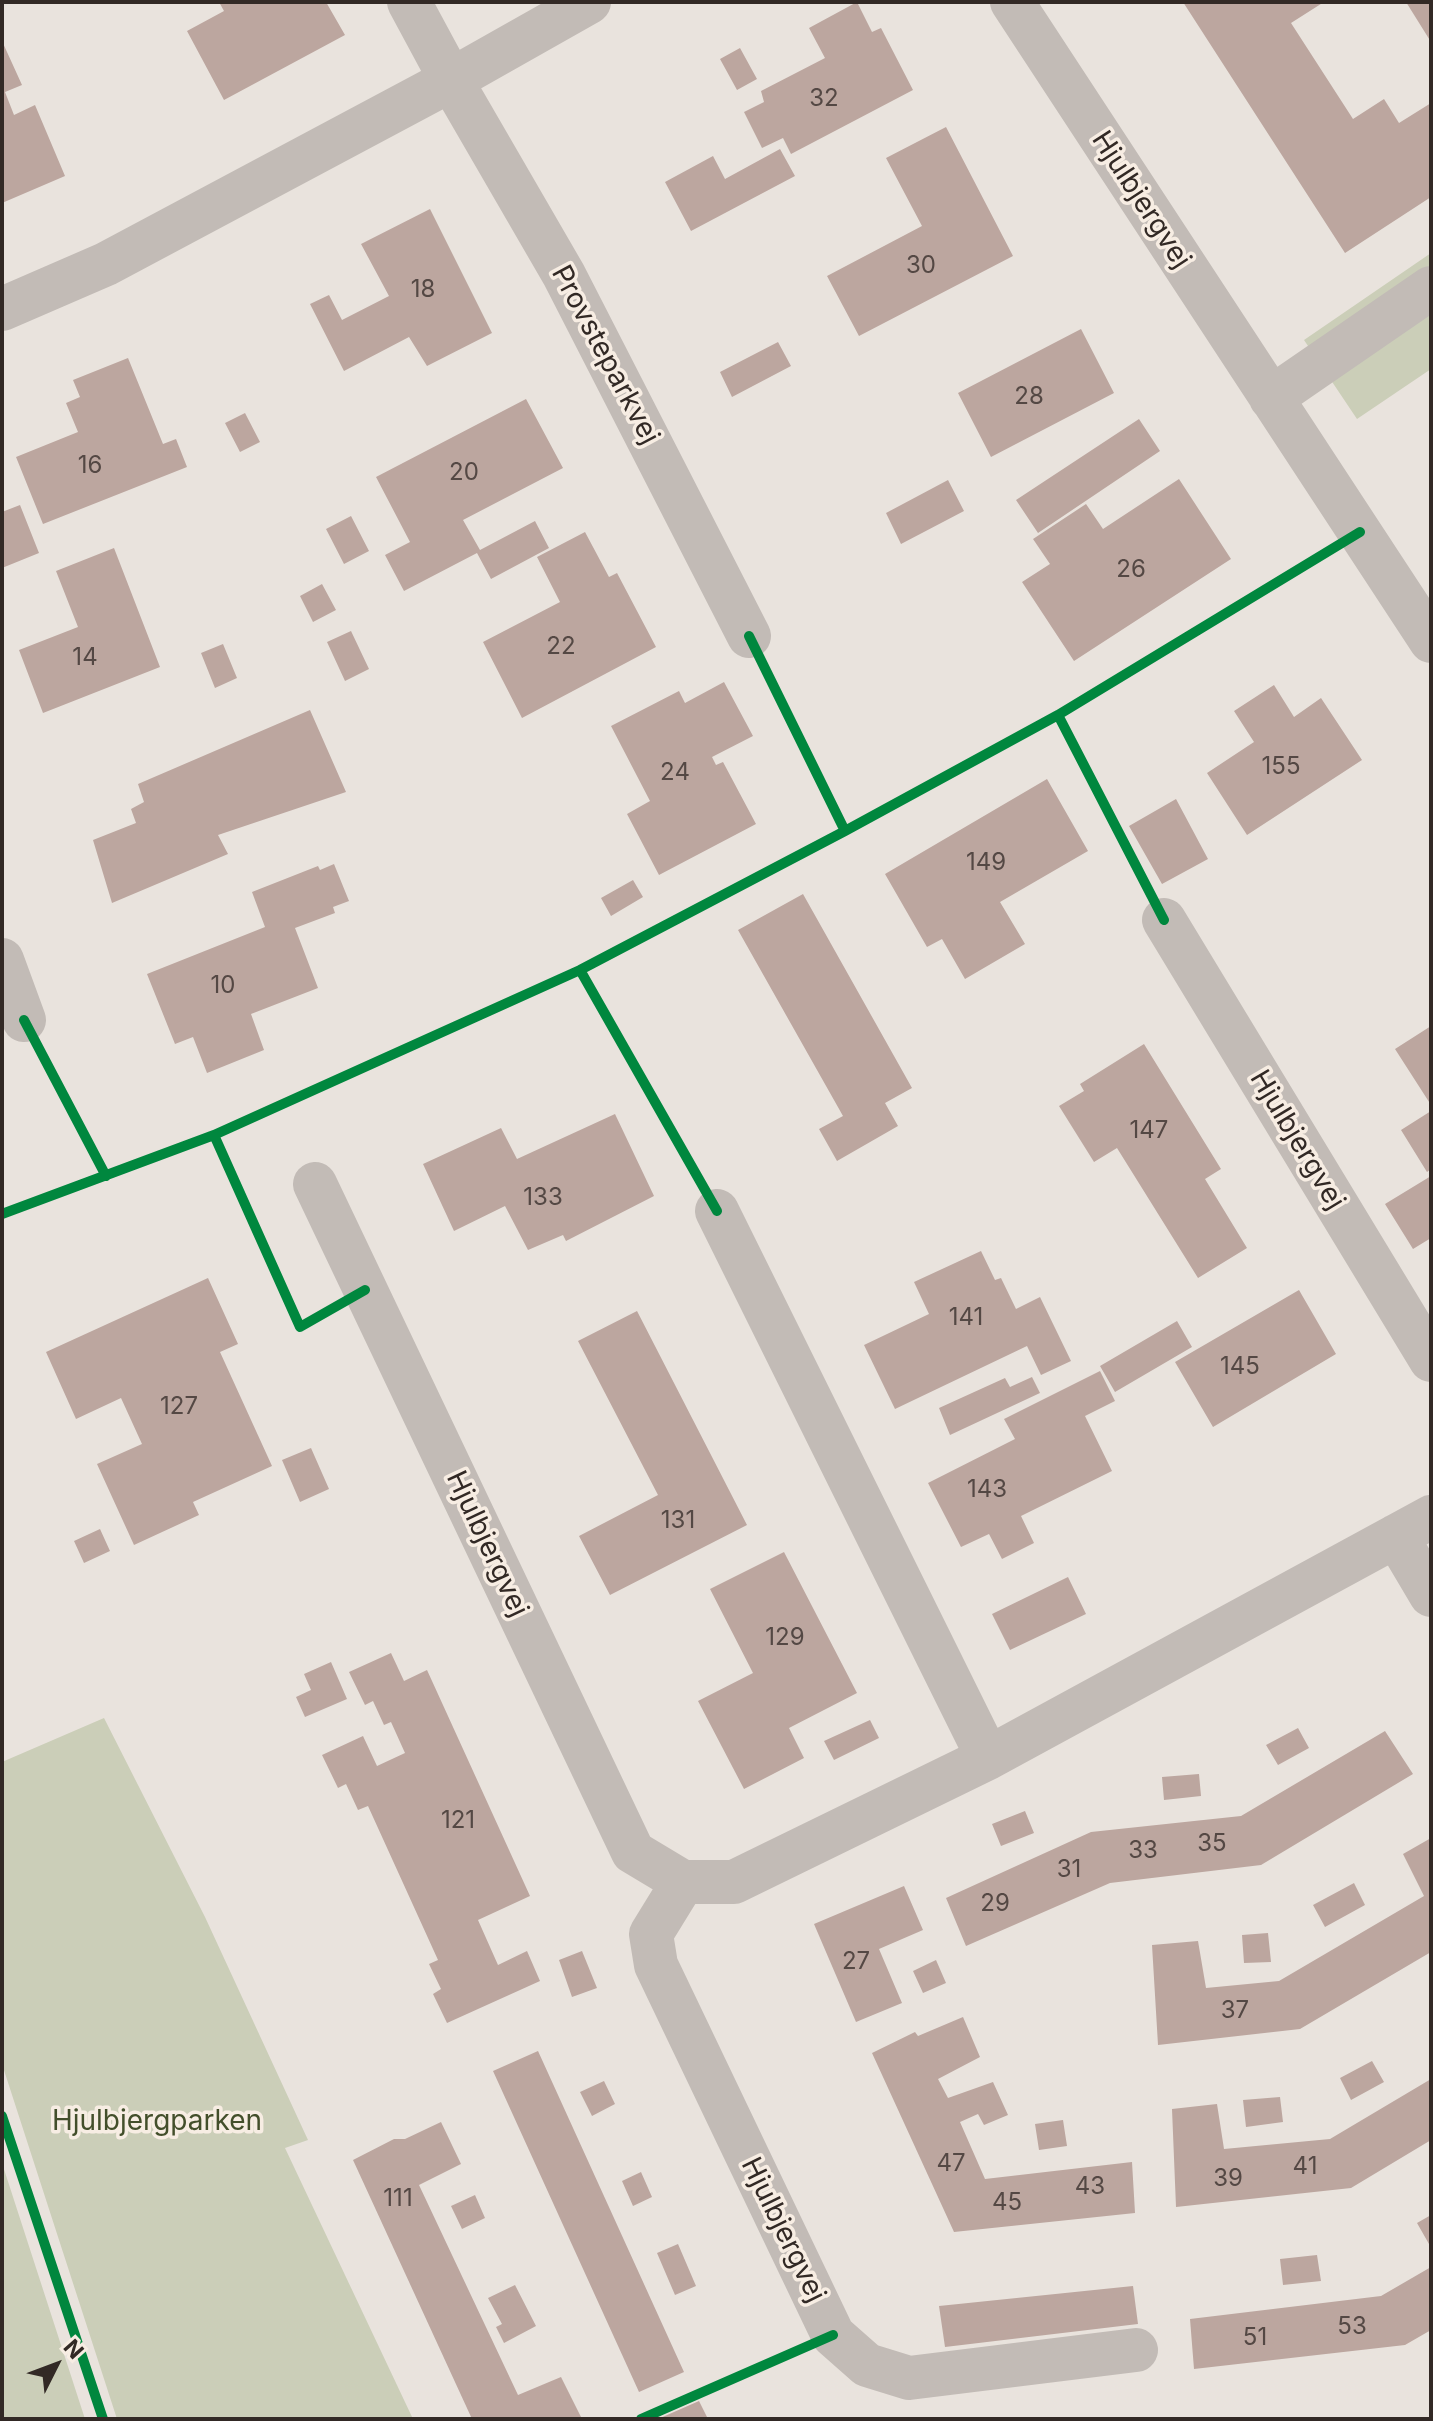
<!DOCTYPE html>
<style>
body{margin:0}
#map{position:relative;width:1433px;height:2421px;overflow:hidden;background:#e9e3dd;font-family:Inter,sans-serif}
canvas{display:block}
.frame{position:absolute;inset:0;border:4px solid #322925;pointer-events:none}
.north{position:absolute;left:16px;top:2325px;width:80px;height:80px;-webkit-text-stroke:6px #f7ede3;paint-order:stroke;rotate:48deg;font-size:22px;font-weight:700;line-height:32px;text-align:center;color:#322925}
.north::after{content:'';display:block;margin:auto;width:28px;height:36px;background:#322925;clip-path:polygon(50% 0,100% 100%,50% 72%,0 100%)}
</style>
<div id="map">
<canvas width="1433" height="2421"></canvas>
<div class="frame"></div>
<div class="north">N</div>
</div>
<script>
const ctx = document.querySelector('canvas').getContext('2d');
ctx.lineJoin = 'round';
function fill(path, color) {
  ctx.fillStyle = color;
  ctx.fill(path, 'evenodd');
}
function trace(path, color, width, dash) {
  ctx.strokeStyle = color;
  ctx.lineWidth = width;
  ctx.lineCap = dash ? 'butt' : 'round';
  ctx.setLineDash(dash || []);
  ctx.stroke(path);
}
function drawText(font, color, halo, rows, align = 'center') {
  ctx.font = font + ' Inter,sans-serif';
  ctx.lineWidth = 7;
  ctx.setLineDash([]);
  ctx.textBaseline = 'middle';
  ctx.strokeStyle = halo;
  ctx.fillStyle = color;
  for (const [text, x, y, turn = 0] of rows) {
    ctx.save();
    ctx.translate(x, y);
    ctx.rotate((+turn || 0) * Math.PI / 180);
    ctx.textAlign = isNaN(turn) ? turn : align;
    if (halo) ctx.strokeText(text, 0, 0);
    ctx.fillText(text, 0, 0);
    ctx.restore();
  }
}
const green = new Path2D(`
 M1431,253V369L1357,419L1304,340Z
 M104,1718L205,1917L308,2140L285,2148L413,2419H117L2,2064V1762Z
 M2,2163L85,2419H2Z`);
const building = new Path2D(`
 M219,2H326L345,35L224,100L187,31L224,11Z
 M857,2L872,32L881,28L913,90L791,154L783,138L762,148L744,112L764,102L761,91L825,58L809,28Z
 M1183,2H1324L1291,23L1353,119L1384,99L1399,123L1431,103V197L1345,253Z
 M1406,2H1431V42Z
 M2,41L22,85L5,92L14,115L35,105L65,176L2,203Z
 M740,48L757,79L737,90L720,59Z
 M946,127L1013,256L859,336L827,276L922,226L886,158Z
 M780,149L795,176L691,231L665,182L713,156L725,179Z
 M430,209L492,333L427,366L409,337L344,371L310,304L329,295L342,320L389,296L361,244Z
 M1081,329L1114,393L991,457L958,393Z
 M778,342L791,366L732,397L720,372Z
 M128,358L163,444L176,439L187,467L43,524L16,457L78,432L66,403L80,397L73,380Z
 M526,399L563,468L463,520L480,550L535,521L549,548L491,579L477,553L404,591L385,555L410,542L376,477Z
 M245,413L260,442L240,452L225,423Z
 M1139,419L1160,451L1038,533L1016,500Z
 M1179,479L1231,559L1074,661L1022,582L1050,564L1033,539L1086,504L1103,529Z
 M948,480L964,511L901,544L886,513Z
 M20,505L39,553L2,568V512Z
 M351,516L369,551L344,564L326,529Z
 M585,532L609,577L617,573L656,647L522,718L483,642L560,602L537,557Z
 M114,548L160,667L43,713L19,650L78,627L56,571Z
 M322,584L336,610L313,622L300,596Z
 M351,631L369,669L345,681L327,642Z
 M223,644L237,678L215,688L201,653Z
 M724,682L753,736L712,757L716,765L723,762L756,824L659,875L627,814L650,801L611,726L679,691L685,703Z
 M1274,685L1294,717L1321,698L1362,760L1247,835L1207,773L1254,742L1234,711Z
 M310,710L346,792L218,835L228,854L112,903L93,840L136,823L131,809L144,802L138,784Z
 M1047,779L1088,851L1000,902L1025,944L965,979L942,939L927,947L885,874Z
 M1176,799L1208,859L1162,884L1129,826Z
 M334,864L349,901L333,907L335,913L295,928L318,988L251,1014L264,1050L207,1073L193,1037L175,1044L147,974L265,927L252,892L318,866L320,870Z
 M633,880L643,897L611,916L601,898Z
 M803,894L912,1088L885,1103L898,1126L837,1161L819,1129L843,1116L738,930Z
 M1431,1026V1105L1395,1049Z
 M1144,1044L1221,1169L1205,1179L1247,1248L1198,1278L1117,1148L1094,1162L1059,1106L1084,1091L1080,1084Z
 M1431,1111V1169L1427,1172L1401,1130Z
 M615,1114L654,1196L566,1241L563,1235L528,1250L505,1206L454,1231L423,1164L501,1128L517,1159Z
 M1431,1176V1238L1413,1249L1385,1204Z
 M981,1251L995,1280L1001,1278L1016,1309L1040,1297L1071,1361L1041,1375L1027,1346L895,1409L864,1345L929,1314L914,1282Z
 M208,1278L238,1344L220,1352L272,1466L193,1502L199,1515L134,1545L97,1464L142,1444L121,1398L76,1419L46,1352Z
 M1299,1290L1336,1354L1213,1427L1175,1362Z
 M637,1311L747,1525L610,1595L579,1536L658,1495L578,1341Z
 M1177,1321L1192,1347L1115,1392L1100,1366Z
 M1100,1371L1115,1401L1085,1416L1112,1471L1021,1516L1034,1543L1002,1559L989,1534L961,1547L928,1483L1015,1439L1004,1419Z
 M1032,1377L1040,1393L950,1435L939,1408L1005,1378L1010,1387Z
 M311,1448L329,1489L300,1502L282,1460Z
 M100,1529L110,1551L84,1563L74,1541Z
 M784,1552L857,1693L789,1728L804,1758L744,1789L698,1701L753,1673L710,1589Z
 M1068,1577L1086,1614L1010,1650L992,1614Z
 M391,1653L404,1681L427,1670L530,1896L478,1920L498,1965L527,1951L540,1981L447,2023L433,1994L441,1989L429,1964L438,1960L368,1806L358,1810L346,1784L338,1788L322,1755L363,1736L377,1766L405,1753L391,1722L384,1725L373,1701L365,1705L349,1672Z
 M331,1662L347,1699L305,1717L296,1697L311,1690L304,1674Z
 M870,1720L879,1738L834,1760L824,1741Z
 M1298,1728L1309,1748L1278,1765L1266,1745Z
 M1385,1731L1413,1774L1261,1865L1110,1883L966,1946L946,1898L1091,1832L1241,1816Z
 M1199,1774L1201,1796L1164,1800L1162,1777Z
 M1025,1811L1034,1833L1001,1846L992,1824Z
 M1431,1838V1952L1300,2029L1158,2045L1152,1945L1198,1941L1206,1988L1279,1981L1424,1896L1403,1854Z
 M1354,1883L1365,1905L1325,1927L1313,1905Z
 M904,1886L923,1930L879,1949L902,2003L856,2022L814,1924Z
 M1268,1933L1271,1962L1244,1963L1242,1935Z
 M582,1951L597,1988L572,1997L559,1960Z
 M936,1960L946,1983L923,1993L913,1971Z
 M963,2017L980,2057L938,2079L948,2098L993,2082L1008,2115L984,2125L978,2114L960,2122L985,2179L1132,2162L1135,2213L954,2232L872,2053L915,2032L918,2036Z
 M538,2051L684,2372L639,2392L493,2071Z
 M1372,2061L1384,2082L1351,2100L1340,2078Z
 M1431,2079V2140L1351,2188L1176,2207L1172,2109L1217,2104L1224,2149L1330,2139Z
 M604,2081L615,2104L592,2116L580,2092Z
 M1280,2097L1283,2122L1246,2127L1243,2100Z
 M1063,2120L1067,2146L1039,2150L1035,2124Z
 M441,2122L461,2164L419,2185L518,2395L561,2377L581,2417L577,2419H472L353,2160L394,2139H405Z
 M641,2172L652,2197L633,2206L622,2181Z
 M475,2195L485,2218L462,2229L451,2206Z
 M1431,2215V2243L1429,2244L1417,2223Z
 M678,2244L696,2286L675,2295L657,2253Z
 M1317,2255L1321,2281L1283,2285L1280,2259Z
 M1431,2267V2330L1405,2345L1194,2369L1190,2319L1381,2296Z
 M515,2285L536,2326L504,2343L496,2327L502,2324L488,2298Z
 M1133,2286L1138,2324L945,2347L939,2306Z
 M699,2401L708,2419H658Z`);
const minor = new Path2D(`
 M409,2L451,80L564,275L749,636
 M1012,2L1431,641
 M2,309L106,264L451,80L589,2
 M1271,398L1431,288
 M1164,920L1431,1360
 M2,960L24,1020
 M315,1184L633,1852L683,1882H734L988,1758L1431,1517
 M717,1211L988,1758
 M1396,1536L1431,1595
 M683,1882L651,1934L656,1965L833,2335L867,2365L909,2378L1136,2350`);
const cycleway = new Path2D(`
 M749,636L845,831
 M1058,715L1164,920
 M580,970L717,1211
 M24,1020L106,1176
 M214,1135L300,1327L365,1290
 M2,1214L214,1135L580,970L845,831L1058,715L1360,532
 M2,2116L103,2419
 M641,2419L833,2335`);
const numberNames = [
 ["32",824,99],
 ["30",921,266],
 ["18",423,290],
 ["28",1029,397],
 ["16",90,466],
 ["20",464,473],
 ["26",1131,570],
 ["22",561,647],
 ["14",85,658],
 ["155",1281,767],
 ["24",675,773],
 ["149",986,863],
 ["10",223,986],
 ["147",1149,1131],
 ["133",543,1198],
 ["141",966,1318],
 ["145",1240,1367],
 ["127",179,1407],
 ["143",987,1490],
 ["131",678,1521],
 ["129",785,1638],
 ["121",458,1821],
 ["35",1212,1844],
 ["33",1143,1851],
 ["31",1069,1870],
 ["29",995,1904],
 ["27",856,1962],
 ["37",1235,2011],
 ["47",951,2164],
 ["41",1305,2167],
 ["39",1228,2179],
 ["43",1090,2187],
 ["111",398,2199],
 ["45",1007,2203],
 ["53",1352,2327],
 ["51",1255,2338]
];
const streetNames = [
 ["Hjulbjergvej",1141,200,57],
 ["Provsteparkvej",605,355,62],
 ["Hjulbjergvej",1297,1140,59],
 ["Hjulbjergvej",487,1544,65],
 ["Hjulbjergvej",783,2230,64]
];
const parkNames = [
 ["Hjulbjergparken",157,2122]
];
fill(green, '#cbceb8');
fill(building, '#bca69f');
trace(minor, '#c2bbb6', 44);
trace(cycleway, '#00873e', 10);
drawText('24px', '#544844', null, numberNames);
drawText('28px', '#322925', '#f7ede3', streetNames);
drawText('28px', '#434f2b', '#f7ede3', parkNames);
</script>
